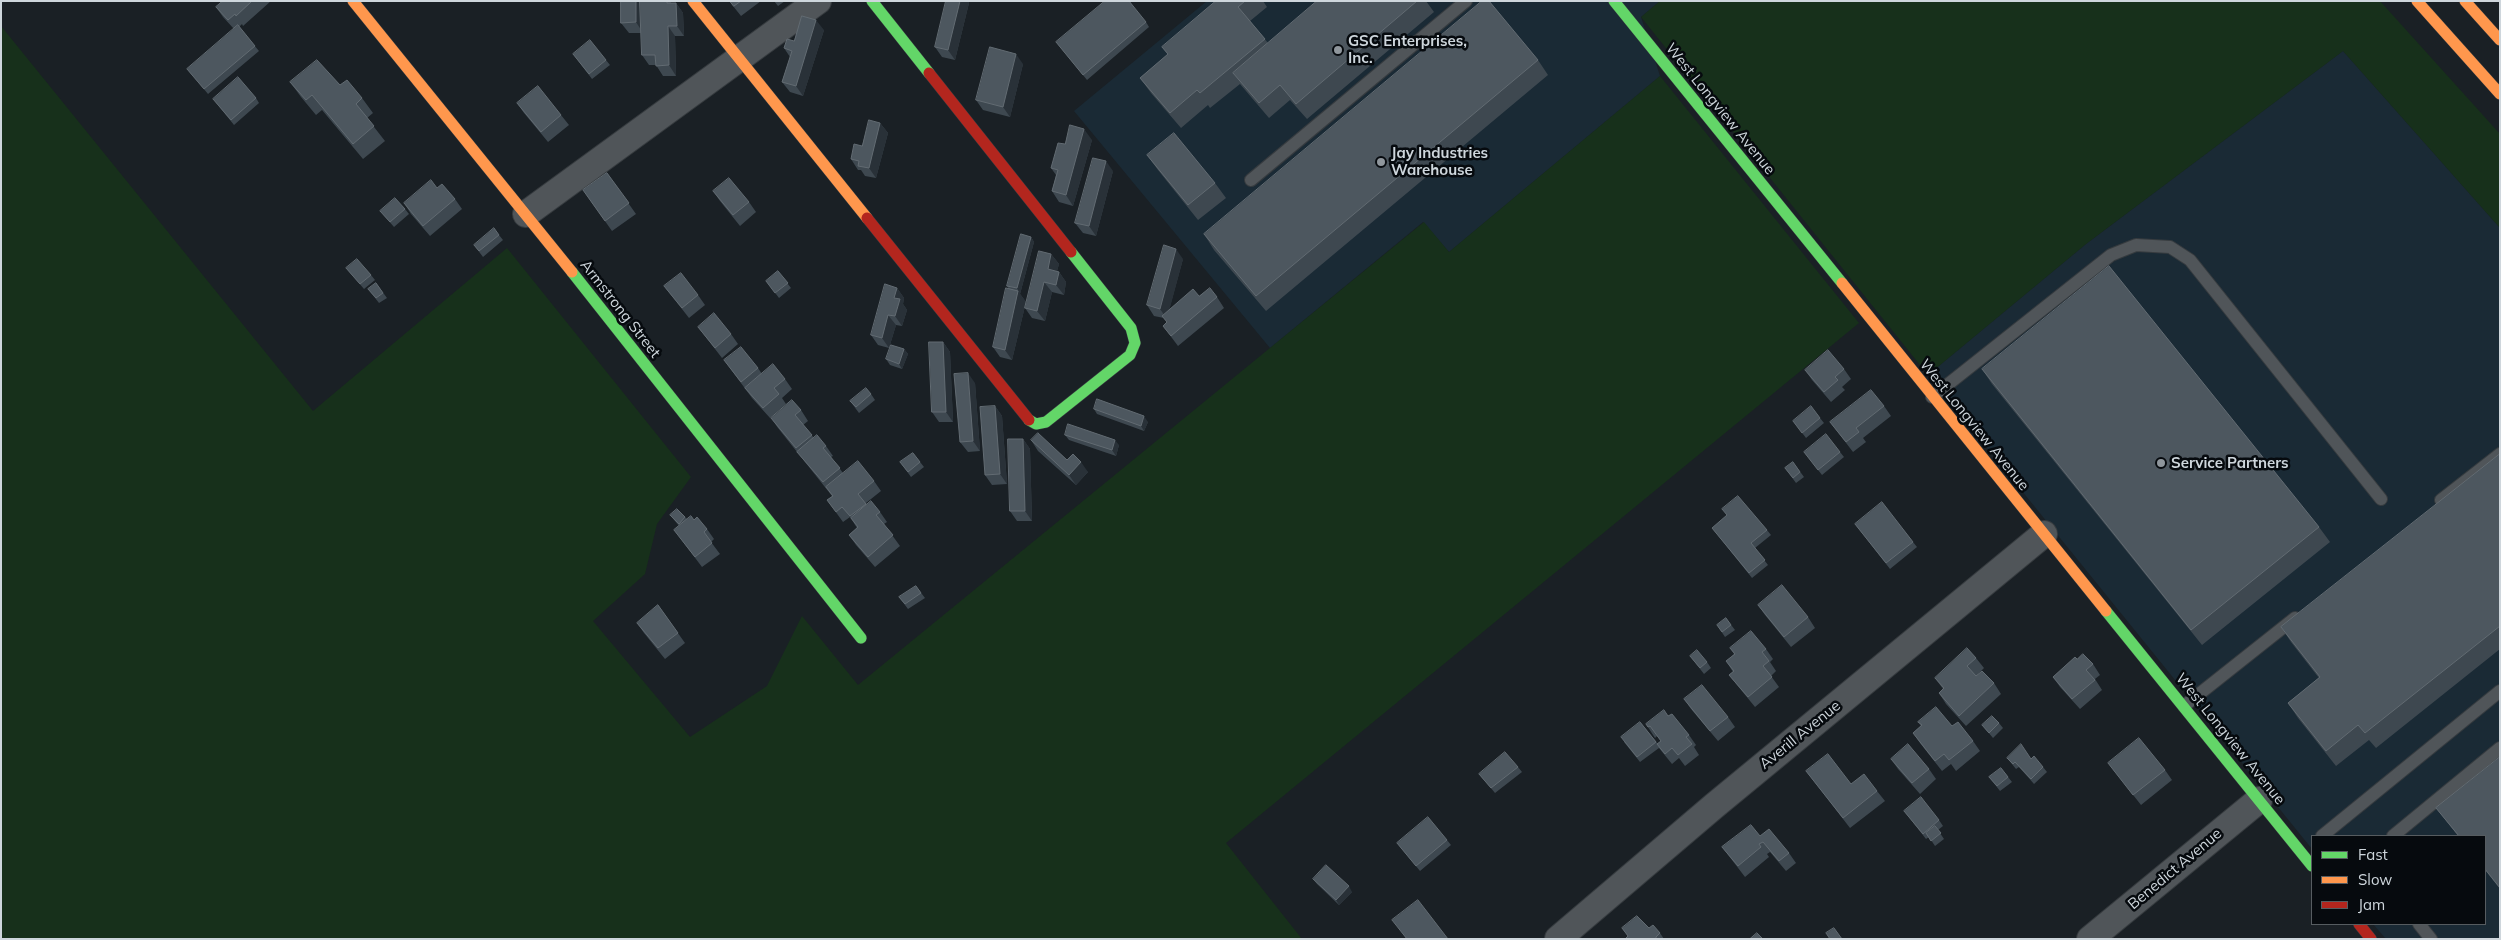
<!DOCTYPE html>
<style>
body{margin:0}
#map{position:relative;width:2501px;height:940px;overflow:hidden;background:#1a2025;font-family:Mulish,sans-serif}
canvas{display:block}
.frame{position:absolute;inset:0;border:2px solid #ced6dc;pointer-events:none}
.legend{position:absolute;left:2311px;top:835px;width:175px;height:90px;box-sizing:border-box;background:#060a0e;border:1px solid #565c60;margin:0;padding:6px 9px;list-style:none;font-size:15px;color:#ced6dc}
.legend li{display:flex;align-items:center;gap:10px;height:25px}
.legend b{width:25px;border:1px solid #565c60}
</style>
<div id="map">
<canvas width="2501" height="940"></canvas>
<div class="frame"></div>
<ul class="legend">
<li><b style="height:6px;background:#63d668"></b>Fast</li>
<li><b style="height:6px;background:#ff974d"></b>Slow</li>
<li><b style="height:6px;background:#b3261e"></b>Jam</li>
</ul>
</div>
<script>
const ctx = document.querySelector('canvas').getContext('2d');
ctx.lineJoin = 'round';
function fill(path, color) {
  ctx.fillStyle = color;
  ctx.fill(path, 'evenodd');
}
function trace(path, color, width, dash) {
  ctx.strokeStyle = color;
  ctx.lineWidth = width;
  ctx.lineCap = dash ? 'butt' : 'round';
  ctx.setLineDash(dash || []);
  ctx.stroke(path);
}
function drawText(font, color, halo, rows, align = 'center') {
  ctx.font = font + ' Mulish,sans-serif';
  ctx.lineWidth = 5;
  ctx.setLineDash([]);
  ctx.textBaseline = 'middle';
  ctx.strokeStyle = halo;
  ctx.fillStyle = color;
  for (const [text, x, y, turn = 0] of rows) {
    ctx.save();
    ctx.translate(x, y);
    ctx.rotate((+turn || 0) * Math.PI / 180);
    ctx.textAlign = isNaN(turn) ? turn : align;
    if (halo) ctx.strokeText(text, 0, 0);
    ctx.fillText(text, 0, 0);
    ctx.restore();
  }
}
const built = new Path2D(`
 M1207,1H1660L1641,17L1660,76L1449,252L1423,222L1270,348L1074,111Z
 M2343,51L2500,228V939H2386L2373,924H2485V836H2312V849L1928,375L2086,244Z`);
const green = new Path2D(`
 M1660,1H2380L2500,134V228L2343,51L2086,244L1928,375L1641,17Z
 M1,26L313,411L507,248L691,477L657,524L645,574L593,621L690,737L767,686L802,616L858,685L1424,222L1449,252L1660,76L1859,323L1226,843L1302,939H1Z`);
const lane = new Path2D(`
 M1251,180L1466,1
 M1932,397L2111,255L2136,245L2170,247L2190,260L2381,499
 M2441,500L2500,454
 M2184,706L2295,618
 M2322,836L2500,691
 M2393,836L2500,748
 M2419,924L2431,939`);
const street = new Path2D(`
 M526,214L818,1
 M1558,939L1714,806L2044,534
 M2090,939L2259,800`);
const fast = new Path2D(`
 M872,1L929,73
 M1614,1L1842,283
 M572,272L861,638
 M1029,420L1036,424L1046,422L1130,355L1135,343L1131,328L1071,252
 M2106,611L2312,866`);
const slow = new Path2D(`
 M353,1L572,272
 M693,1L867,218
 M2417,1L2500,94
 M2465,1L2500,40
 M1842,283L2106,611`);
const jam = new Path2D(`
 M929,73L1071,252
 M867,218L1029,420
 M2359,924L2371,939`);
const wall = new Path2D(`
 M223,1H271L243,26L242,24L239,27L259,51L208,94L187,69L234,29L223,17L216,7Z
 M621,1H670L671,3H676L683,13L684,36H675L676,76H663L656,65H649L642,55L641,33H629L621,23Z
 M729,1H761L741,16Z
 M774,1H785L778,6Z
 M946,1H968L969,3L955,60L942,57L935,47Z
 M1216,1H1263L1267,7L1250,21L1268,43L1317,1H1426L1434,12L1307,119L1290,100L1269,118L1240,84L1210,108L1208,105L1181,128L1151,93L1140,78L1168,55L1162,47Z
 M1146,22L1149,27L1087,80L1056,42Z
 M824,30L803,96L790,92L782,82L790,57L784,48L794,41Z
 M573,54L606,60L610,65L592,79Z
 M1538,60L1548,75L1266,311L1214,250L1204,234Z
 M1023,64L1010,117L983,110L976,100Z
 M290,82L340,85L362,98L373,113L367,118L385,141L363,159L322,110L316,115L301,97Z
 M256,98L259,103L234,125L213,99Z
 M517,103L561,115L569,125L548,142L524,113Z
 M880,123L888,133L876,178L865,176L861,170H858L851,159Z
 M1092,140L1073,206L1059,202L1052,191L1056,175L1051,168L1065,144Z
 M1147,155L1215,183L1226,198L1198,220L1158,170Z
 M1113,171L1096,236L1083,233L1075,223Z
 M607,173L636,214L612,231L583,190Z
 M437,188L455,199L462,209L430,236L411,214L404,203Z
 M713,191L749,202L756,212L740,226L720,201Z
 M405,209L409,214L394,227L380,211Z
 M499,235L503,240L483,257L474,245Z
 M1031,237L1034,242L1020,294L1026,302L1012,360L1000,357L993,347L1009,289L1007,286Z
 M1051,254L1059,264L1057,271L1059,272L1066,282L1064,295L1052,292L1045,321L1032,318L1025,308Z
 M1183,259L1169,310L1199,296L1217,297L1224,308L1178,346L1163,326L1167,323L1164,318L1154,316L1147,305Z
 M346,268L371,275L375,280L364,289Z
 M778,271L791,288L779,298L766,281Z
 M376,283L387,298L379,303L368,289Z
 M664,286L698,295L705,305L689,318Z
 M897,288L904,298L903,304L907,310L902,326L896,325L889,348L878,345L871,335Z
 M698,327L731,334L738,344L722,358Z
 M943,342L950,352L953,422H939L932,412Z
 M904,349L908,354L902,369L890,365L886,359Z
 M724,360L758,368L762,374L785,379L792,389L782,398L786,404L770,418L752,398Z
 M1844,369L1851,379L1842,387L1845,390L1831,402L1812,380L1805,370Z
 M1982,369L2319,527L2330,542L2202,645L1992,384Z
 M975,383L980,451L968,452L960,442Z
 M871,394L875,400L859,413L850,401Z
 M995,406L1002,416L1007,484L992,485L985,475Z
 M1884,406L1891,416L1863,438L1866,442L1853,452L1830,422Z
 M1094,409L1148,422L1144,431L1097,414Z
 M801,410L808,421L803,425L814,438L826,446L833,456L831,457L843,473L874,481L881,491L866,503L867,505L880,512L887,522L884,524L900,546L875,567L856,545L849,535L857,528L850,517L843,522L827,500L832,496L778,428L771,418Z
 M1820,418L1824,423L1806,438L1793,421Z
 M1065,435L1119,445L1116,456L1069,440Z
 M1023,439L1030,449L1032,521H1017L1010,511Z
 M1031,440L1067,460L1088,472L1076,485L1038,451Z
 M1804,452H1840L1844,457L1822,475Z
 M913,453L924,467L911,477L900,462Z
 M2500,454V649L2376,748L2369,740L2336,766L2298,718L2288,703L2319,678L2291,642L2281,627Z
 M1793,462L1804,477L1796,483L1785,468Z
 M670,515L685,517L687,519L694,520L707,529L714,539L711,542L720,554L702,567L674,530L679,526Z
 M1855,524L1913,542L1917,547L1890,569Z
 M1712,528L1767,530L1771,535L1755,548L1768,565L1752,578Z
 M916,586L925,598L908,609L899,597Z
 M658,605L685,643L665,659L644,633L637,623Z
 M1758,605L1808,617L1815,628L1791,647L1765,615Z
 M1726,618L1735,630L1725,637L1717,625Z
 M1730,648L1766,649L1773,659L1770,662L1776,671L1771,676L1779,687L1755,707L1737,685L1729,675L1733,672L1726,661L1734,654Z
 M1690,656L1707,662L1711,668L1704,674Z
 M1976,658L1984,668L1976,676L1994,683L2001,694L1966,726L1946,704L1939,693L1943,689L1935,678Z
 M2077,659L2093,664L2100,675L2095,679L2102,690L2080,709L2060,687L2053,677Z
 M1684,699L1728,717L1735,727L1718,741L1691,709Z
 M1668,716L1689,735L1696,745L1694,747L1699,755L1685,766L1679,758L1672,764L1659,748L1640,762L1624,742L1640,722L1658,744L1661,741L1657,736L1655,738L1646,724Z
 M1918,722L1952,726L1973,741L1980,751L1956,771L1951,764L1942,771L1920,743L1913,733L1921,726Z
 M1999,723L2003,728L1993,738L1982,725Z
 M2500,757V889L2485,870V836H2458L2436,808Z
 M2007,758L2043,767L2047,772L2034,784L2019,767L2016,769Z
 M1891,759L1929,769L1936,779L1920,794L1898,769Z
 M2108,763L2165,770L2172,780L2141,805Z
 M1518,767L1522,772L1495,793L1479,774Z
 M2001,768L2012,782L2000,791L1989,777Z
 M1806,771L1877,791L1885,801L1850,828Z
 M1904,811L1939,820L1943,826L1938,830L1944,839L1935,846L1929,837L1926,839Z
 M1760,836L1789,853L1796,863L1786,871L1770,852L1767,854L1769,857L1745,877L1722,847Z
 M1447,840L1451,845L1420,871L1397,843Z
 M1313,879L1352,892L1339,905L1317,884Z
 M1622,928H1649L1660,933L1664,939H1625L1628,936Z`);
const shadedWall = new Path2D(`
 M636,1H643V33L636,22Z
 M960,1H968L969,3L955,60L948,50Z
 M676,3L683,13L684,36L677,26Z
 M816,20L824,30L803,96L796,86Z
 M668,26L675,36L676,76L669,65Z
 M1016,54L1023,64L1010,117L1003,107Z
 M880,123L888,133L876,178L869,168Z
 M1084,129L1092,140L1073,206L1066,195Z
 M1106,161L1113,171L1096,236L1089,226Z
 M1031,237L1034,242L1020,294L1017,288Z
 M1176,249L1183,259L1167,319L1160,309Z
 M1051,254L1059,264L1055,279L1048,269Z
 M1059,272L1066,282L1064,295L1056,285Z
 M1044,282L1052,292L1045,321L1037,311Z
 M897,288L904,298L903,304L907,310L902,326L895,316L894,298Z
 M1018,291L1026,302L1012,360L1005,350Z
 M888,315L896,325L889,348L882,338Z
 M943,342L950,352L953,422L946,412Z
 M904,349L908,354L902,369L899,364Z
 M968,373L975,383L980,451L973,441Z
 M995,406L1002,416L1007,484L1000,474Z
 M1144,416L1148,422L1144,431L1141,426Z
 M1023,439L1030,449L1032,521L1025,511Z
 M1115,440L1119,445L1116,456L1112,450Z
 M1081,462L1088,472L1076,485L1069,475Z
 M1349,886L1352,892L1339,905L1336,900Z`);
const building = new Path2D(`
 M223,1H252L236,16L235,14L228,20L216,7Z
 M621,1H636V22L621,23Z
 M640,1H667V3H676L677,26H668L669,65L656,66L655,55H642Z
 M730,1H741L734,6Z
 M946,1H960L948,50L935,47Z
 M1105,1H1129L1146,22L1083,75L1056,42Z
 M1216,1H1245L1238,7L1265,39L1200,93L1197,90L1170,113L1140,78L1168,54L1162,47Z
 M1317,1H1417L1296,104L1280,85L1259,103L1233,73Z
 M1482,1H1489L1538,60L1256,296L1204,234Z
 M802,16L816,20L796,86L782,82L792,51L784,48L787,39L794,41Z
 M238,25L255,46L204,89L187,69Z
 M590,40L606,60L589,74L573,54Z
 M990,47L1016,54L1003,107L976,100Z
 M317,60L340,85L347,80L362,98L356,104L374,126L353,144L312,95L306,100L290,82Z
 M238,77L256,98L231,120L213,99Z
 M538,86L561,115L541,132L517,103Z
 M869,120L880,123L869,168L858,166L859,161L851,159L854,144L862,146Z
 M1070,125L1084,129L1066,195L1052,191L1058,170L1051,168L1058,143L1065,144Z
 M1174,133L1215,183L1188,205L1147,155Z
 M1093,158L1106,161L1089,226L1075,223Z
 M607,173L629,203L605,221L583,190Z
 M729,178L749,202L733,215L713,191Z
 M431,180L437,188L442,184L455,199L423,226L404,203Z
 M395,198L405,209L390,222L380,211Z
 M494,228L499,235L479,251L474,245Z
 M1021,234L1031,237L1017,288L1007,286Z
 M1164,245L1176,249L1160,309L1147,305Z
 M1039,251L1051,254L1048,269L1059,272L1056,285L1044,282L1037,311L1025,308Z
 M357,259L371,275L360,284L346,268Z
 M2109,266L2319,527L2191,630L1982,369Z
 M778,271L788,283L775,293L766,281Z
 M681,273L698,295L682,308L664,286Z
 M376,283L383,293L376,298L368,289Z
 M885,284L897,288L894,298L900,299L895,316L888,315L882,338L871,335Z
 M1006,288L1018,291L1005,350L993,347Z
 M1210,288L1217,297L1171,336L1163,326L1167,322L1162,316L1193,289L1199,296Z
 M714,313L731,334L715,348L698,327Z
 M929,342H943L946,412H932Z
 M891,345L904,349L899,364L886,359Z
 M741,347L758,368L741,382L724,360Z
 M1828,350L1844,369L1835,377L1838,380L1824,392L1805,370Z
 M773,364L785,379L774,388L779,394L763,408L745,388Z
 M968,373L973,441L960,442L954,374Z
 M866,388L871,394L856,407L850,401Z
 M1871,390L1884,406L1856,428L1859,432L1846,442L1830,422Z
 M1097,399L1144,416L1141,426L1094,409Z
 M792,400L801,410L795,415L812,435L796,448L771,418Z
 M995,406L1000,474L985,475L980,407Z
 M1811,406L1820,418L1802,433L1793,421Z
 M1068,424L1115,440L1112,450L1065,435Z
 M1038,433L1067,460L1073,454L1081,462L1069,475L1031,440Z
 M1826,434L1840,452L1818,470L1804,452Z
 M817,435L826,446L823,448L840,468L823,482L797,452Z
 M1008,439H1023L1025,511H1010Z
 M913,453L920,462L908,472L900,462Z
 M2500,454V626L2365,733L2358,725L2326,751L2288,703L2320,677L2281,627Z
 M858,461L874,481L858,494L866,504L850,516L842,507L836,512L827,500L833,496L826,487Z
 M1793,462L1800,472L1793,478L1785,468Z
 M1738,496L1767,530L1751,543L1765,560L1749,573L1712,528L1727,515L1722,509Z
 M871,501L880,512L876,515L893,535L868,557L849,535L858,527L851,518Z
 M1882,502L1913,542L1886,563L1855,524Z
 M677,509L685,517L679,524L670,515Z
 M691,516L694,520L697,517L707,529L704,532L712,543L695,557L674,530Z
 M1782,585L1808,617L1784,637L1758,605Z
 M916,586L921,593L905,604L899,597Z
 M658,605L678,633L658,648L637,623Z
 M1726,618L1731,625L1722,632L1717,625Z
 M1751,631L1766,649L1762,652L1769,661L1763,666L1772,677L1748,697L1729,675L1734,671L1726,661L1735,654L1730,648Z
 M1967,648L1976,658L1967,666L1976,676L1982,671L1994,683L1959,716L1939,693L1944,688L1935,678Z
 M1697,650L1707,662L1700,668L1690,656Z
 M2083,654L2093,664L2086,670L2095,680L2072,699L2053,677L2075,657L2077,659Z
 M1702,685L1728,717L1710,731L1684,699Z
 M1936,707L1952,726L1958,722L1973,741L1949,760L1944,754L1935,761L1913,733L1922,725L1918,722Z
 M1664,710L1668,716L1672,714L1689,735L1686,737L1692,744L1678,755L1672,748L1665,754L1657,744L1661,741L1650,726L1648,727L1646,724Z
 M1992,716L1999,723L1989,733L1982,725Z
 M1640,722L1656,742L1637,757L1621,737Z
 M2139,738L2165,770L2133,795L2108,763Z
 M1908,744L1929,769L1912,783L1891,759Z
 M2021,744L2031,759L2034,756L2043,767L2031,779L2015,762L2013,764L2007,758Z
 M1505,752L1518,767L1491,788L1479,774Z
 M1828,754L1851,784L1864,774L1877,791L1843,818L1806,771Z
 M2500,757V888L2485,869V836H2459L2436,808Z
 M2001,768L2008,777L1997,786L1989,777Z
 M1921,797L1939,820L1923,834L1904,811Z
 M1428,817L1447,840L1416,866L1397,843Z
 M1751,825L1760,836L1769,829L1789,853L1779,861L1763,842L1759,844L1761,847L1738,866L1722,847Z
 M1935,826L1941,833L1931,841L1926,833Z
 M1326,865L1349,886L1336,900L1313,879Z
 M1418,900L1448,939H1407L1392,920Z
 M1637,916L1649,928L1653,925L1660,933L1656,937V939H1625L1628,936L1622,928Z
 M1834,928L1842,939H1830L1826,933Z
 M1757,933L1763,939H1750Z`);
const markers = [
 [1338,50,5,"#8f969c"],
 [1381,162,5,"#8f969c"],
 [2161,463,5,"#8f969c"]
];
const poiNames = [
 ["GSC Enterprises,",1348,41],
 ["Inc.",1348,58],
 ["Jay Industries",1391,153],
 ["Warehouse",1391,170],
 ["Service Partners",2171,463]
];
const streetNames = [
 ["West Longview Avenue",1720,109,51],
 ["Armstrong Street",620,309,52],
 ["West Longview Avenue",1974,425,51],
 ["Averill Avenue",1800,735,-39],
 ["West Longview Avenue",2230,739,51],
 ["Benedict Avenue",2175,869,-40]
];
fill(built, '#1a2a35');
fill(green, '#17301b');
trace(lane, '#363b3f', 14);
trace(street, '#363b3f', 28);
trace(fast, '#363b3f', 12);
trace(slow, '#363b3f', 12);
trace(jam, '#363b3f', 12);
trace(lane, '#505559', 12);
trace(street, '#505559', 26);
trace(fast, '#63d668', 11);
trace(slow, '#ff974d', 11);
trace(jam, '#b3261e', 11);
fill(wall, '#3e4850');
fill(shadedWall, '#293138');
fill(building, '#4d575f');
trace(building, '#626b72', 1);
for (const [x, y, r, color] of markers) {
  const dot = new Path2D();
  dot.arc(x, y, r, 0, 2 * Math.PI);
  ctx.fillStyle = color;
  ctx.fill(dot);
  trace(dot, '#060a0e', 2);
}
drawText('bold 15px', '#ced6dc', '#060a0e', poiNames, 'left');
drawText('15px', '#ced6dc', '#060a0e', streetNames);
</script>
